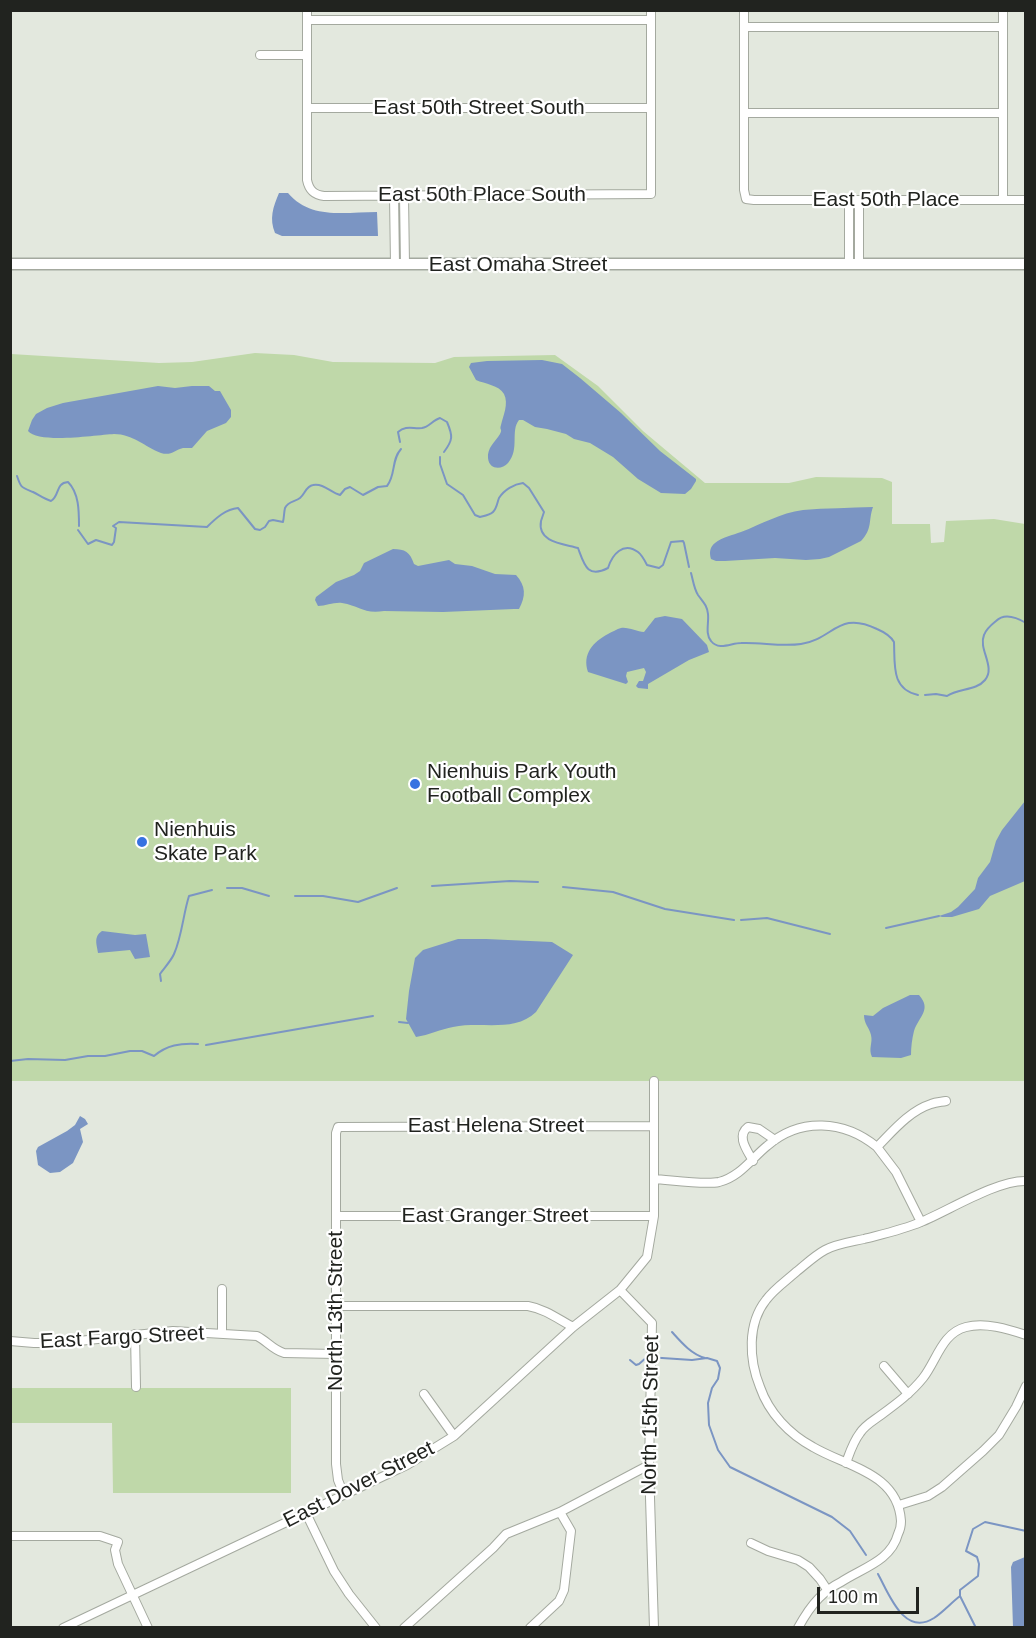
<!DOCTYPE html>
<style>
body{margin:0}
#map{position:relative;width:1036px;height:1638px;overflow:hidden;background:#e3e8de;font-family:Arial,sans-serif}
canvas{display:block}
.frame{position:absolute;inset:0;border:12px solid #21231f;pointer-events:none}
.scale{position:absolute;left:817px;top:1587px;width:102px;height:27px;box-sizing:border-box;border:3px solid #21231f;border-top:0;padding-left:8px;font-size:18px;line-height:21px;white-space:nowrap;color:#21231f;-webkit-text-stroke:4px #fff;paint-order:stroke}
</style>
<div id="map">
<canvas width="1036" height="1638"></canvas>
<div class="frame"></div>
<div class="scale">100 m</div>
</div>
<script>
const ctx = document.querySelector('canvas').getContext('2d');
ctx.lineJoin = 'round';
function fill(path, color) {
  ctx.fillStyle = color;
  ctx.fill(path, 'evenodd');
}
function trace(path, color, width, dash) {
  ctx.strokeStyle = color;
  ctx.lineWidth = width;
  ctx.lineCap = dash ? 'butt' : 'round';
  ctx.setLineDash(dash || []);
  ctx.stroke(path);
}
function drawText(font, color, halo, rows, align = 'center') {
  ctx.font = font + ' Arial,sans-serif';
  ctx.lineWidth = 4.5;
  ctx.setLineDash([]);
  ctx.textBaseline = 'middle';
  ctx.strokeStyle = halo;
  ctx.fillStyle = color;
  for (const [text, x, y, turn = 0] of rows) {
    ctx.save();
    ctx.translate(x, y);
    ctx.rotate((+turn || 0) * Math.PI / 180);
    ctx.textAlign = isNaN(turn) ? turn : align;
    if (halo) ctx.strokeText(text, 0, 0);
    ctx.fillText(text, 0, 0);
    ctx.restore();
  }
}
const green = new Path2D(`
 M255,353L294,355L333,362L435,363L454,357L555,355L598,386L643,431L705,483H789L816,477L882,478L892,482V524H930L931,543L944,542L946,521L994,519L1025,524V1081H11V354L159,363L192,362Z
 M10,1388H291V1493H113L112,1423H11Z`);
const water = new Path2D(`
 M279,193H288C311,220 345,212 377,212L378,236H282L275,233C269,219 273,207 279,193Z
 M542,360L562,364L580,378L621,413L660,451L696,479V481L691,489L685,494L661,493L638,479L613,457L590,443L574,439L566,434L547,429L535,427L523,420H519C510,431 520,449 508,463C502,470 489,470 488,458C487,448 495,442 500,434C503,428 499,431 501,425C503,416 509,404 504,394C499,385 485,384 476,380L469,367L471,363L487,361Z
 M158,386L175,388L192,386H209L215,391H220L231,410V417L226,423L207,431L192,448C191,448 184,448 183,448C175,450 171,456 161,453C145,447 133,434 114,434C97,435 38,444 28,431L32,420L36,414L47,408L63,403Z
 M873,507C868,521 873,528 861,541L829,557L820,559L806,560L775,558L725,561H716L711,559C709,552 710,547 715,543C722,537 733,535 741,532C762,524 780,513 803,510C826,508 850,508 873,507Z
 M393,549C405,549 410,552 414,564L418,566L449,560L455,564L472,566L495,574L516,575C526,586 526,596 519,609H514L443,612L384,611C363,614 360,606 342,603C334,602 326,606 318,606L315,600L316,597L336,582L354,575L360,571L364,563Z
 M665,616L682,619L707,645L709,652L689,660L648,684V689L638,688L636,686L639,681H643L646,672L644,668L627,672L626,676L628,682L626,684L588,672C582,654 593,642 608,634C612,632 617,629 621,628C629,627 637,632 644,632L655,618Z
 M1025,801V881L990,896L979,909L952,917H942L939,916L951,912L958,907L975,889L978,878L990,862L996,841L1002,830Z
 M102,931L135,935L146,934L150,957L135,959L130,950L98,953C97,945 93,937 102,931Z
 M458,939H486L552,942L573,955L536,1012C514,1033 482,1021 453,1027C441,1029 429,1035 416,1037L406,1019L409,991L415,958L423,950Z
 M910,995H919C932,1010 919,1016 914,1031C912,1039 911,1047 911,1055L901,1058L872,1057C868,1049 873,1043 871,1035C869,1027 864,1024 864,1015L873,1016L883,1008Z
 M80,1116L85,1119L88,1124L80,1129L83,1142L73,1163L60,1172L50,1173L38,1165L36,1151L38,1147L67,1131L75,1125Z
 M1025,1557V1627H1013L1011,1567L1013,1562Z`);
const stream = new Path2D(`
 M400,442L398,432C406,425 413,429 422,428C429,427 433,420 440,418L447,422C453,436 453,440 444,452
 M440,457V464L447,484L463,495L475,515L480,517C484,516 490,515 493,512C497,508 497,503 499,498C504,490 514,484 523,483L529,488L544,512C543,515 542,518 541,521C537,543 565,544 578,548C584,564 587,579 608,568C612,555 623,541 638,552C642,555 645,561 647,565L659,568L663,565L671,542L683,541L684,543L689,567
 M17,476C21,488 21,487 33,492C39,495 44,499 51,501C60,496 55,483 68,482C79,493 79,511 79,526
 M78,530L88,544L96,540L112,545L114,542L116,528L113,526L119,522L207,527C216,518 226,509 238,508L255,529L260,530L265,527L269,521L273,520L283,522C284,518 284,512 285,508C288,501 295,502 300,498C305,494 306,486 313,485C324,483 331,493 340,495L345,489L350,487L363,495L378,487L387,486C396,475 391,460 401,449
 M691,573C693,580 694,589 698,595C703,602 707,605 708,614C709,623 705,634 711,641C719,651 731,643 741,643C761,642 781,647 801,644C834,639 838,610 877,629C884,632 890,635 894,642C895,665 891,689 918,695
 M925,695L936,694L947,696C958,688 976,691 985,680C996,667 978,649 984,635C986,629 991,625 996,621C1004,613 1016,617 1026,623
 M432,886L510,881L538,882
 M563,887L613,892L665,909L734,920
 M227,888H242L269,896
 M295,896H323L358,902L397,888
 M741,920L767,918L830,934
 M886,928L939,916
 M161,981L160,974C164,968 171,961 174,954C182,936 183,915 189,896L212,890
 M399,1022L408,1023
 M206,1045L373,1016
 M10,1061L28,1059L65,1060L88,1056H105L130,1051H142L154,1056C167,1045 180,1043 198,1044
 M672,1332C681,1342 691,1354 705,1358
 M630,1360L636,1365L639,1364L647,1357L692,1360L707,1358L717,1361L720,1368L718,1379L712,1388L708,1403L709,1425L718,1450L730,1467L832,1517L850,1531L866,1555
 M878,1574C889,1594 904,1637 934,1618C943,1612 951,1603 960,1596
 M976,1628L960,1596V1590L978,1576L979,1564L977,1557L966,1551L973,1529L985,1522L1026,1531`);
const street = new Path2D(`
 M307,10V180C309,190 314,195 324,196L651,194V10
 M744,10V190L746,199L754,200H1026
 M307,20H651
 M744,27H1003
 M260,55H307
 M307,108H651
 M744,113H1003
 M394,195L395,265
 M404,195L405,265
 M849,200V265
 M859,200V265
 M1003,200V10
 M877,1147L896,1172L921,1222
 M753,1161C747,1150 736,1136 748,1127L759,1129L775,1140
 M654,1179C671,1180 704,1185 719,1182C740,1177 752,1158 767,1146C800,1117 844,1120 877,1147C892,1132 909,1111 931,1104C936,1102 941,1102 946,1101
 M336,1216H654
 M620,1290L652,1323L649,1465L654,1628
 M336,1306H528C545,1309 558,1319 573,1327
 M222,1333V1289
 M135,1334L136,1387
 M10,1341L34,1343H60L173,1331L257,1336C267,1341 273,1350 284,1353L336,1354
 M884,1366L908,1394
 M424,1394L454,1436
 M846,1463C850,1452 853,1442 860,1433C865,1425 873,1421 881,1415C896,1404 911,1393 923,1378C937,1360 942,1333 966,1327C985,1322 1008,1329 1026,1335
 M344,1495L338,1480L336,1464V1133L338,1127L654,1126
 M899,1505L928,1496L942,1487L983,1451L999,1435L1016,1407L1026,1386
 M306,1513L334,1571L349,1594L376,1628
 M10,1536H100L118,1542L115,1550L118,1564L148,1628
 M751,1543L768,1551L798,1560L809,1567L820,1579L828,1591
 M63,1628L407,1465L454,1436L573,1327L620,1290L647,1257L654,1216V1081
 M404,1628L493,1548L506,1534L560,1512L649,1465
 M530,1628L559,1601L564,1590L571,1531L560,1512
 M798,1628C804,1617 810,1607 819,1598C825,1592 833,1586 841,1582C862,1568 891,1561 898,1534C900,1530 901,1526 901,1521C898,1473 847,1467 813,1447C789,1434 769,1413 760,1387C749,1360 747,1324 766,1300C774,1289 786,1281 796,1272C805,1265 814,1256 825,1250C836,1244 851,1242 864,1239C883,1234 902,1230 921,1222C948,1211 997,1180 1026,1181`);
const secondary = new Path2D(`
 M10,264H1026`);
const markers = [
 [415,784,6,"#3772e1"],
 [142,842,6,"#3772e1"]
];
const streetNames = [
 ["East 50th Street South",479,108],
 ["East 50th Place South",482,195],
 ["East 50th Place",886,200],
 ["East Omaha Street",518,265],
 ["East Helena Street",496,1126],
 ["East Granger Street",495,1216],
 ["North 13th Street",336,1311,-90],
 ["East Fargo Street",122,1338,-3],
 ["North 15th Street",651,1415,-89],
 ["East Dover Street",359,1485,-27]
];
const poiNames = [
 ["Nienhuis Park Youth",427,772],
 ["Football Complex",427,796],
 ["Nienhuis",154,830],
 ["Skate Park",154,854]
];
fill(green, '#bfd8a9');
fill(water, '#7b95c3');
trace(stream, '#7b95c3', 2);
trace(street, '#a4a99f', 10);
trace(secondary, '#a4a99f', 13);
trace(street, '#fff', 8);
trace(secondary, '#fff', 10);
for (const [x, y, r, color] of markers) {
  const dot = new Path2D();
  dot.arc(x, y, r, 0, 2 * Math.PI);
  ctx.fillStyle = color;
  ctx.fill(dot);
  trace(dot, '#fff', 2);
}
drawText('21px', '#21231f', '#fff', streetNames);
drawText('21px', '#21231f', '#fff', poiNames, 'left');
</script>
